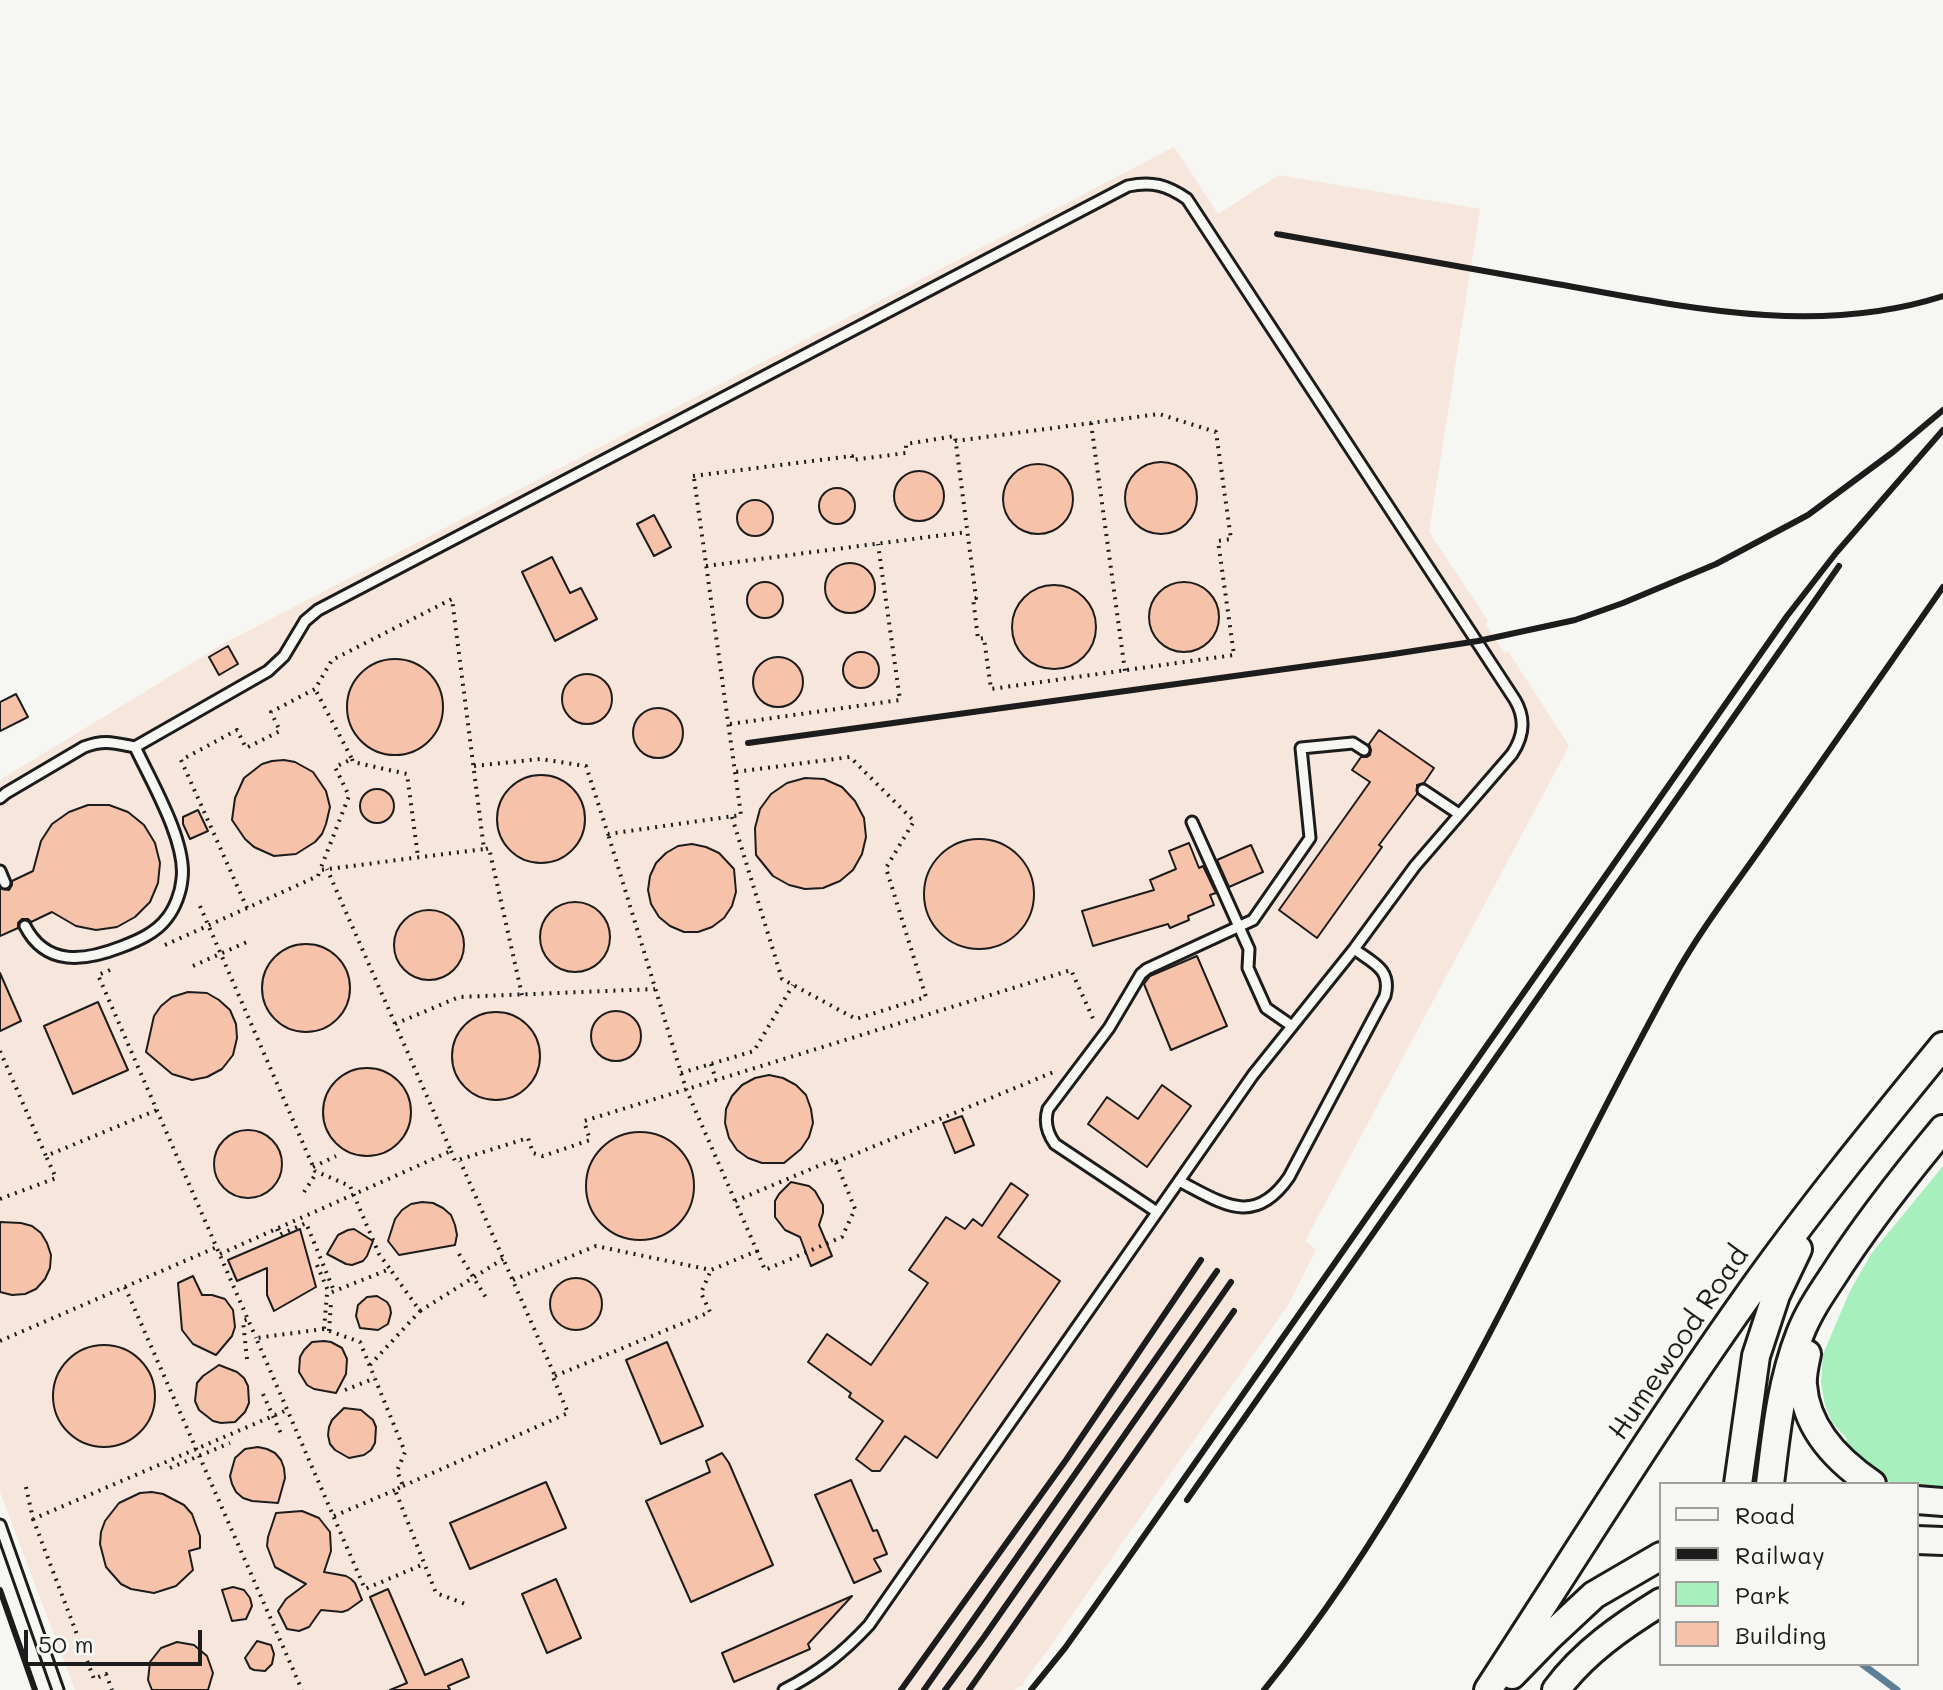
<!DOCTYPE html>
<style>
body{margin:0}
#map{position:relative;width:1943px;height:1690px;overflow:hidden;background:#f6f6f2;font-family:Mali,sans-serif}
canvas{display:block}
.legend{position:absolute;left:1659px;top:1482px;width:260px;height:184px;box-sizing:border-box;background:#f6f6f2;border:2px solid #9f9f9c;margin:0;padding:10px 14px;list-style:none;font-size:24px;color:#1c1c1c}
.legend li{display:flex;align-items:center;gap:16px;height:40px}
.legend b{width:40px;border:2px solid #9f9f9c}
.scale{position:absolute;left:24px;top:1630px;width:178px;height:36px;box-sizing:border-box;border:4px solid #1c1c1c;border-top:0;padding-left:10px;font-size:24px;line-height:28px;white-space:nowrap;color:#1c1c1c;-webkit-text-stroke:6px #f6f6f2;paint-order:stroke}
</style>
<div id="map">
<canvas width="1943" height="1690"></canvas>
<ul class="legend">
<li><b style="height:10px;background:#f6f6f2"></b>Road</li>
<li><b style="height:10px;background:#1c1c1c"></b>Railway</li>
<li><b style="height:22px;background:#a7f0be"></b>Park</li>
<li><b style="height:22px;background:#f7c2aa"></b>Building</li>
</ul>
<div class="scale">50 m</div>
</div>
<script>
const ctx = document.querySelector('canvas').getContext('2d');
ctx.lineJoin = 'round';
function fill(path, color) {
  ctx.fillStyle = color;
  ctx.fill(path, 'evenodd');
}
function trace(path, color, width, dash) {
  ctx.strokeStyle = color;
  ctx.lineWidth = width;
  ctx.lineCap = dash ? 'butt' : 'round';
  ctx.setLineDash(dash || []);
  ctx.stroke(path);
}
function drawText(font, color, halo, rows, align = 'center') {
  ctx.font = font + ' Mali,sans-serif';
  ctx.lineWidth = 6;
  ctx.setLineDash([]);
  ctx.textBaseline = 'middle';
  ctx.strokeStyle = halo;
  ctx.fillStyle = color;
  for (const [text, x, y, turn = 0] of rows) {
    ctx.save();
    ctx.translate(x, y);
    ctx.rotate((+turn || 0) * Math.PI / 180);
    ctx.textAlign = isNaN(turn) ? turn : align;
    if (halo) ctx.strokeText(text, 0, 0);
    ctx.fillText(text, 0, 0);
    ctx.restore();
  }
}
const built = new Path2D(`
 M1174,147L1218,214L1279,175L1480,209L1429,532L1488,621L1486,624L1504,653L1508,651L1569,746L1305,1241L1316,1250L1288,1305L1040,1661L1025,1679L1023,1686H1019L1015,1690H75L0,1492V780L225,643Z`);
const green = new Path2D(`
 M1943,1166V1488C1928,1486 1914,1486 1900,1484C1877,1481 1858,1462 1842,1447L1847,1439L1832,1422L1825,1405L1821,1383L1823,1354L1850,1291L1871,1254Z`);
const stream = new Path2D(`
 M1862,1664L1897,1690`);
const building = new Path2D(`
 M1125 498a36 36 0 1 1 72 0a36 36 0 1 1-72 0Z
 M1003 499a35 35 0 1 1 70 0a35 35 0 1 1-70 0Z
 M894 496a25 25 0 1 1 50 0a25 25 0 1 1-50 0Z
 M819 506a18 18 0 1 1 36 0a18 18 0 1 1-36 0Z
 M737 518a18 18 0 1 1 36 0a18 18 0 1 1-36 0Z
 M654,515L671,547L654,556L637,524Z
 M552,557L570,593L581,588L597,619L555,641L522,572Z
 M825 588a25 25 0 1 1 50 0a25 25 0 1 1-50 0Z
 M747 600a18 18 0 1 1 36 0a18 18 0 1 1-36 0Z
 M1149 617a35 35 0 1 1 70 0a35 35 0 1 1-70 0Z
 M1012 627a42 42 0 1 1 84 0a42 42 0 1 1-84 0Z
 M228,646L238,664L219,675L209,657Z
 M843 670a18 18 0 1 1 36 0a18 18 0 1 1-36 0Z
 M753 682a25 25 0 1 1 50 0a25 25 0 1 1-50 0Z
 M347 707a48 48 0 1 1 96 0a48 48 0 1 1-96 0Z
 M562 699a25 25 0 1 1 50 0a25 25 0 1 1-50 0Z
 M16,694L28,717L0,731V702Z
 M633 733a25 25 0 1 1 50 0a25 25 0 1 1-50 0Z
 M1379,730L1434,768L1424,783L1417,785V794L1379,845L1382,847L1317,938L1279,910L1370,782L1352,770L1361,757H1367L1370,755L1371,750L1369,744Z
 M284,760L295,762L313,772L326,791L330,807L326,824L322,834L315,842L296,854L274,856L254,847L245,839L232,820L235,798L244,778L262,764L272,761Z
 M497 819a44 44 0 1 1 88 0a44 44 0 1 1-88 0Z
 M805,778L824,779L842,787L855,801L864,818L866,837L862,854L853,870L840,881L823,888L805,889L789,885L773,876L756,855L755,828L760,809L771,794L787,783Z
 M360 806a17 17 0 1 1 34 0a17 17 0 1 1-34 0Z
 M88,805H109L128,812L144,825L155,843L160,863L158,883L150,902L135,917L117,927L96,930L76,926L52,912L31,922L28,919H22L18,923V928L0,936V888L9,890L12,885V881L33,871L41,841L52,824L69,812Z
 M198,810L208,831L190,839L183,824V817Z
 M924 894a55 55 0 1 1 110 0a55 55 0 1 1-110 0Z
 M1189,843L1199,868L1203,866L1216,893L1210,895L1214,905L1188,916L1189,920L1170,928L1168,924L1093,946L1082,911L1154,890L1150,880L1176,869L1169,851Z
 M692,844L706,847L719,853L734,869L736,892L732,906L724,918L712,927L698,932H684L670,926L659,917L651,904L648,890L650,876L656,863L666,853L678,846Z
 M1251,845L1263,872L1229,887L1217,860Z
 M540 937a35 35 0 1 1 70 0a35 35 0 1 1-70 0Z
 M394 945a35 35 0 1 1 70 0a35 35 0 1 1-70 0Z
 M262 988a44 44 0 1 1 88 0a44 44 0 1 1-88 0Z
 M1197,956L1227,1026L1171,1050L1144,984L1150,976Z
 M0,973L21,1021L0,1031Z
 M188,992L207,993L219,1000L230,1010L236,1024L237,1038L233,1055L222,1069L207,1077L192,1080L172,1074L146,1052L154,1016L161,1006L172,997Z
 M98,1002L128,1070L73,1094L44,1026Z
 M591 1036a25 25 0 1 1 50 0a25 25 0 1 1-50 0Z
 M452 1056a44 44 0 1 1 88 0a44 44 0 1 1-88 0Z
 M323 1112a44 44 0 1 1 88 0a44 44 0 1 1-88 0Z
 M769,1075L783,1078L796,1085L806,1095L811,1109L813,1123L809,1137L801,1149L784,1163H762L748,1158L737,1150L729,1138L725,1123L726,1109L732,1096L742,1085L755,1078Z
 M1162,1085L1191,1106L1147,1167L1088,1124L1107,1097L1138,1119Z
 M962,1116L974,1145L955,1153L943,1123Z
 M214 1164a34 34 0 1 1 68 0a34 34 0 1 1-68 0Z
 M586 1186a54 54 0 1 1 108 0a54 54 0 1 1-108 0Z
 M791,1182L809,1186L815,1191L823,1205V1213L819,1225L832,1256L811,1266L800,1237L785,1230L775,1217V1201L779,1194Z
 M1011,1183L1028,1195L998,1237L1060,1281L937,1458L905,1436L880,1471H872L856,1459L883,1421L849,1397L851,1393L808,1362L827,1334L871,1365L928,1283L909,1270L946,1217L965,1229L973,1219L982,1226Z
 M422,1202L433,1203L443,1208L451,1215L455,1225L457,1235L455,1245L399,1255L388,1241L395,1219L402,1210L411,1204Z
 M0,1222L21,1223L32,1226L41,1233L47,1243L51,1255L50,1268L45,1279L36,1289L25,1294L12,1295L0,1292Z
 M300,1229L316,1287L274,1311L267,1295V1268L237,1281L228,1260Z
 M354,1229L373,1241L367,1256L363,1261L352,1265L346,1264L327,1254L338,1235L348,1230Z
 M193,1276L202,1295H212L225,1299L233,1310L235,1327L232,1336L216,1355L193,1344L182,1330L178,1283Z
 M550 1304a26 26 0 1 1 52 0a26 26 0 1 1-52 0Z
 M377,1296L387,1302L390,1307L391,1313L388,1324L378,1330L360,1328L356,1316L358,1305L367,1297Z
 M324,1341L331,1342L342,1348L347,1359L346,1374L336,1393L314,1389L307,1385L299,1372L300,1357L304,1350L312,1342Z
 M667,1342L703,1426L661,1444L626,1360Z
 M53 1396a51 51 0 1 1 102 0a51 51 0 1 1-102 0Z
 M219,1365L237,1372L244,1378L248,1386L249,1403L245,1412L235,1422L221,1423L213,1421L199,1410L195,1401L197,1383L203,1376Z
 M344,1408L361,1410L373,1420L376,1427L375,1443L371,1450L364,1455L349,1458L335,1450L330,1444L328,1435L329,1427L332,1420Z
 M258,1447L267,1449L275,1453L281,1460L284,1468L285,1478L278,1503L252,1501L243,1498L236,1492L232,1484L230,1476L235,1458L245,1449Z
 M722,1453L729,1463L773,1565L691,1602L646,1501L710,1472L706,1461Z
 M851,1480L873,1531L877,1530L887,1554L874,1559L881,1571L854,1583L815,1495Z
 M546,1482L566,1528L470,1569L450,1523Z
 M152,1492L163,1494L184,1505L192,1514L200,1536V1548L189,1551L193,1570L176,1586L154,1593L131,1589L121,1584L106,1567L100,1544L101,1532L105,1521L119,1503L140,1493Z
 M302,1511L319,1518L330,1532L331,1551L324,1572L346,1576L351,1579L355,1583L362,1600L348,1610L342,1612L321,1610L309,1627L299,1631L287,1629L278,1611L286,1599L306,1584L275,1567L267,1546L268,1537L276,1513Z
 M556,1579L581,1638L547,1653L522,1594Z
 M233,1587L244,1590L250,1598L252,1606L246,1619L232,1621L222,1590Z
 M388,1589L425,1675L462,1659L469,1677L448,1686L450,1690H390L407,1683L370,1597Z
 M852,1596L808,1644L810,1649L734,1682L722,1653Z
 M257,1641L271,1645L274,1654L272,1664L265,1671L254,1670L250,1668L245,1658Z
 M177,1642L194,1645L207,1656L213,1673L208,1690H152L148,1680L150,1662L161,1648Z`);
const path = new Path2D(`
 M1091,423L1125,671
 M693,476L852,456V460L906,453V444L955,436L976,598H973L978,639L984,638L991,689L1234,655L1218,541L1231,539L1216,432L1159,414L955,441
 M706,566L967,532
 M730,724L900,700L878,544
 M352,759L353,762L407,774L418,857
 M474,766L540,759L586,766L608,834L741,815L694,478
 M732,817L782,979L856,1019L926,997L886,868L914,821L850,757L735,772
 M486,849L489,848L522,995
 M200,906L315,1171L350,1186L379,1254L390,1269L327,1294L324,1329L360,1342L405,1452L397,1471L403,1486L395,1490L436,1593L468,1605
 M247,908L181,760L237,730L246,748L280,731L271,712L315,689L332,660L452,599L484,849L320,870L349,796L335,767L352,759L315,689
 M165,945L318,876L320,870
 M193,966L247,942
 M110,970L98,975L256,1338
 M395,1024L459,997L655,989
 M0,1051L46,1156L157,1110
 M711,1064L716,1080
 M681,1073L754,1051L793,985
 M451,1151L455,1161L528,1138L533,1153L543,1156L590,1140L584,1121L1071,970L1095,1023
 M836,1162L1056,1071
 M313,1167L336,1156
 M304,1192L317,1172
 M0,1199L56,1178L46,1156
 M735,1201L835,1159L836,1162L855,1209L842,1237L765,1270L757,1251
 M277,1229L279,1235L306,1223L334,1291
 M220,1254L451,1151L327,869
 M459,1254L488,1301
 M317,1265L329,1293
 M513,1280L596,1246L711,1270L757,1251L686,1089L608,834
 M125,1287L302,1690
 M420,1311L503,1259
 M324,1329L256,1338L365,1589L424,1564
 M329,1331L331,1302
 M0,1341L217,1247
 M247,1359L243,1321L248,1319
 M370,1365L420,1311L390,1269
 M555,1376L710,1312L701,1293L711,1270
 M345,1390L375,1378
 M263,1394L282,1436
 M170,1468L230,1443
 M403,1486L568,1413L553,1377L555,1376L460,1161
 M26,1487L33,1519L287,1410
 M334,1516L395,1490
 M33,1519L94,1679L106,1674L112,1690`);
const lane = new Path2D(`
 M135,747L268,671L284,656L305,621L318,610L1128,186C1152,181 1167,185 1187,199L1515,700C1526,719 1524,736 1512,754L1415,866L1354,949L1253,1075L869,1625C843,1653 819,1672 784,1690
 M1423,790L1459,814
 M0,798L6,793L84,747C104,739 115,743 135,747C151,781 187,842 182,879C181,892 175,908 167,918C156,933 137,941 121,947C85,961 46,967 25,926
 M1192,822L1249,949L1248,968L1266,1008L1292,1026
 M0,871L5,883
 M1179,1181C1222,1203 1254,1228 1289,1177L1385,996C1392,969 1373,963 1354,949
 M1157,1212L1055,1144C1047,1133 1044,1122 1048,1109L1109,1028L1141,974L1147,969L1253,920L1310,838L1301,748L1353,743L1364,750
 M0,1525L58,1690`);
const secondary = new Path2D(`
 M1807,1354C1805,1364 1802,1375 1803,1385C1806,1429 1838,1461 1872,1484
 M1738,1484L1756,1356L1776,1295L1798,1249
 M1770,1484C1776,1434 1781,1382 1800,1334C1808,1313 1821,1294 1833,1276C1866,1224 1904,1176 1943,1129
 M1917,1500L1943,1502
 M1917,1540L1943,1541
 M1512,1675L1549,1637L1594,1595L1661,1556
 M1488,1690C1573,1560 1655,1427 1745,1300C1807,1212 1875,1129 1943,1046
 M1556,1690C1583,1653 1622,1626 1661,1602`);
const rail = new Path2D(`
 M1277,234C1367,250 1457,266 1546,282C1676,305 1813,338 1943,296
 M748,743L1387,655L1478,641L1575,620L1623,603L1716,564L1808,515L1893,452L1943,410
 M1187,1500L1839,566
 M0,1590L35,1690
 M901,1690L1066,1460L1201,1260
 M924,1690L1217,1271
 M945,1690L984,1637L1231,1282
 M969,1690L1234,1311
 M1031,1690L1065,1648L1095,1606L1787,616L1836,553L1943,430
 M1264,1690C1438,1477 1540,1218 1673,979C1700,930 1736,884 1768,838C1826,755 1885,671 1943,587`);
const streetNames = [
 ["Humewood Road",1679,1343,-56]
];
fill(built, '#f6e6dc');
fill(green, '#a7f0be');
trace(stream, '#5c7f95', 7);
fill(building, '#f7c2aa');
trace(building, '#1c1c1c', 2);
trace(lane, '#1c1c1c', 15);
trace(secondary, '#1c1c1c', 32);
trace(path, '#1c1c1c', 4, [2, 6]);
trace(lane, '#f6f6f2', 9);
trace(secondary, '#f6f6f2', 26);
trace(rail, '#1c1c1c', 6);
drawText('28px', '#1c1c1c', '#f6f6f2', streetNames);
</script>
